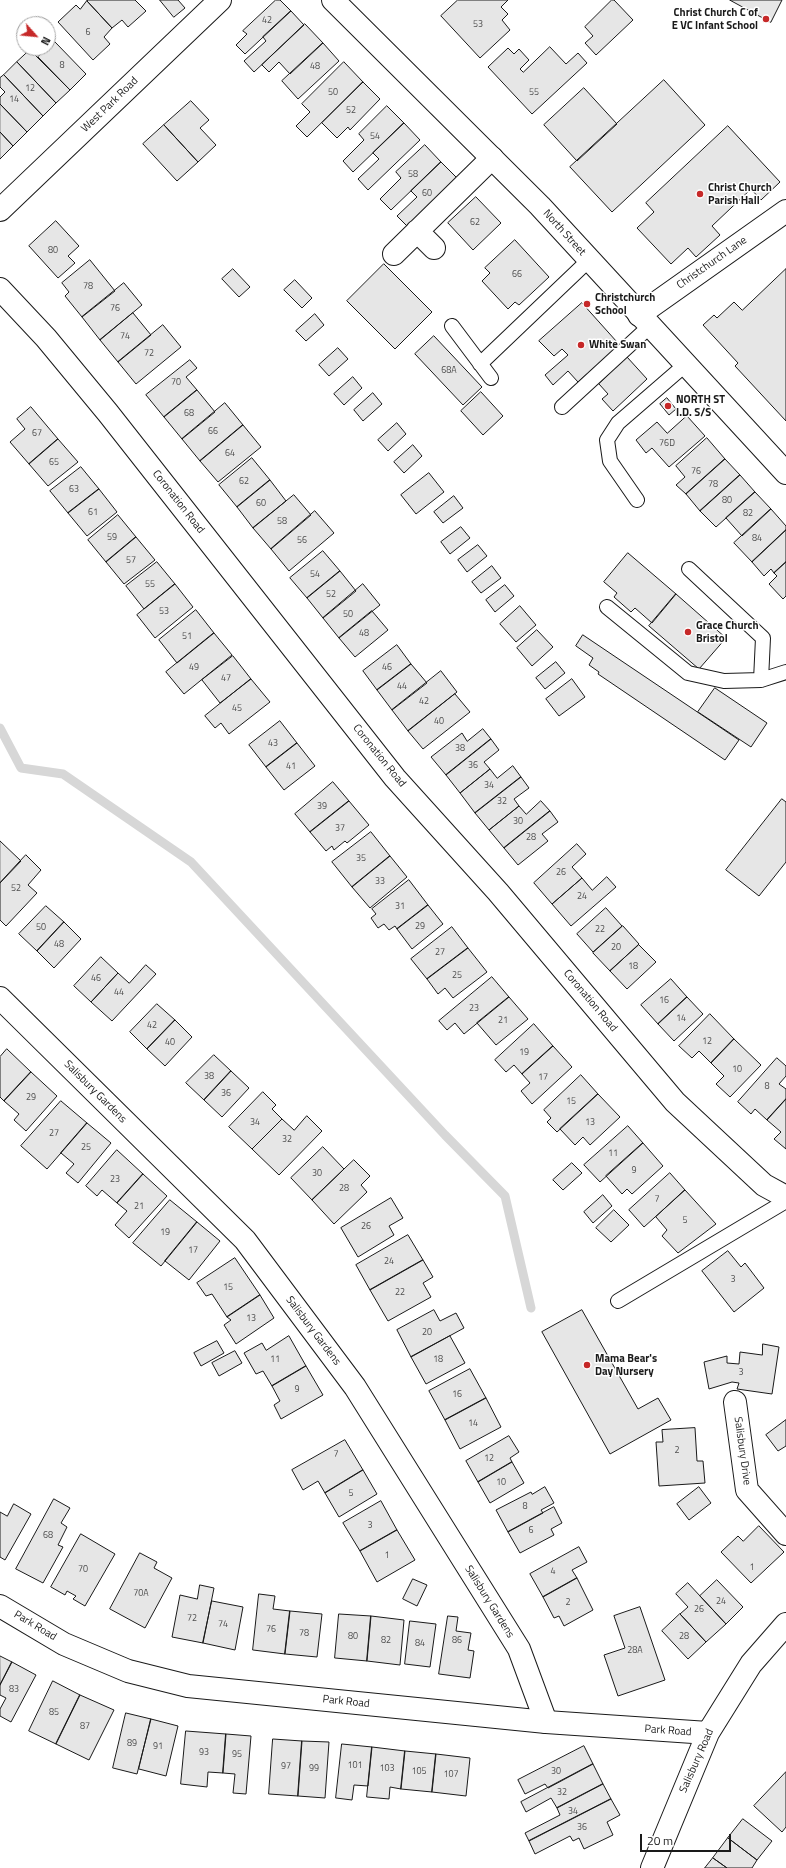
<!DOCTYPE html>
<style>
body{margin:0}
#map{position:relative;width:786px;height:1868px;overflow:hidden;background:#fff;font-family:"Titillium Web",sans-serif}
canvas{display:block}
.north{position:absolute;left:16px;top:16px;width:40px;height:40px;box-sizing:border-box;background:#fff;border:1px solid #a3a3a3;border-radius:50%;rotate:117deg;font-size:11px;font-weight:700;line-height:16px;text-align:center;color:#1a1a1a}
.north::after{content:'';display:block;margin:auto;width:14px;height:18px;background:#c62828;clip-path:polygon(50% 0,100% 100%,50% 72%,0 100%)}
.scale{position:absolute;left:640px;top:1834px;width:91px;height:18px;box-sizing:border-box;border:2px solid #1a1a1a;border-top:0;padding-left:5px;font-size:12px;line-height:14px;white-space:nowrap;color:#1a1a1a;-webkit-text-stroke:3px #fff;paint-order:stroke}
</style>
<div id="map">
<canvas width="786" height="1868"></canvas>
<div class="north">N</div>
<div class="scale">20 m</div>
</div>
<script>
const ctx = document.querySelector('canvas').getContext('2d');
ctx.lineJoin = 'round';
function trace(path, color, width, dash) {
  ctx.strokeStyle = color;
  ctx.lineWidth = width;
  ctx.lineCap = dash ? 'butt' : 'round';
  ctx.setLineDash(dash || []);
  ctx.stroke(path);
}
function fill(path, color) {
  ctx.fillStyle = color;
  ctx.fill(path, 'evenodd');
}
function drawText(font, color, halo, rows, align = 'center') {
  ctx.font = font + ' "Titillium Web",sans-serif';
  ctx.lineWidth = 3;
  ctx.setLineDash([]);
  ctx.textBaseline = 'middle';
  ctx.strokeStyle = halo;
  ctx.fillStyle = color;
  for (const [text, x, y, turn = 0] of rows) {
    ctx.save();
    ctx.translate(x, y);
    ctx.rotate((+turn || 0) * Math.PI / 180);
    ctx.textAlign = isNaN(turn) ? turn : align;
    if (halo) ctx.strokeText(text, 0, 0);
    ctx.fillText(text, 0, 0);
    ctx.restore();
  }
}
const stream = new Path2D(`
 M0,728L21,768L63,774L191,862L445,1135L505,1196L531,1308`);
const building = new Path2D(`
 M89,0H135L146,11L128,27L122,20L112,28L87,1Z
 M160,0H178L185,8L174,17Z
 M276,0H280L291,11L245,54L236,45L247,34L243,31Z
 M458,0H508L501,7L508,14L502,20L510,30L480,58L441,16Z
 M612,0H614L633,20L596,55L585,43L593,36L585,27Z
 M730,0H782L771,22Z
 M87,1L112,28L104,37L110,44L93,60L58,22L76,5L80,9Z
 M291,11L304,25L254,72L244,61L266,41L263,37Z
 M305,24L323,43L290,74L279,62L269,72L262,65Z
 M55,42L86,74L70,90L38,57Z
 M323,43L339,61L298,99L282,81Z
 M550,47L566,64L578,53L587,63L532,114L488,67L508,48L514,54L519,49L529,60L520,69L523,72Z
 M30,50L70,90L56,103L17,62Z
 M17,62L56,103L43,116L4,75Z
 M344,62L363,82L307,137L296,126L310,112L302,104Z
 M4,75L43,116L27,132L0,104V97L5,92L0,87V78Z
 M664,80L705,125L612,212L570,167Z
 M363,82L380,99L350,130L348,127L337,138L322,123Z
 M584,88L617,124L577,161L544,125Z
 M191,101L209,120L200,128L216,145L198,162L164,125Z
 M0,104L27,132L13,146L0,132Z
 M387,106L404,123L353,172L343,161L364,140L359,134Z
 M404,123L420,140L368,190L358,179L379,159L373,153Z
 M164,125L198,162L177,181L143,144Z
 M728,126L780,182L761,200L751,189L712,226L720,235L696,257L688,248L671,264L637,228L654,212L646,203Z
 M0,132L13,146L0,159Z
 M425,145L441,162L391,210L380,199L401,178L396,172Z
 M441,162L457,178L407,226L397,216L417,197L411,191Z
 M476,197L501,223L473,250L448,223Z
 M56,221L79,246L68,256L75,263L58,278L29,246Z
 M515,240L549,277L519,305L515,302L508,309L482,281L490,273L485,268Z
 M90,260L115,291L82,317L65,296L69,292L62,283Z
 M384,264L432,312L395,349L347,301Z
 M233,269L250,287L239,297L222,279Z
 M786,269V421L735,366L738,363L703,325L714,315L717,318L734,302L742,310Z
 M295,280L312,298L302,308L284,290Z
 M124,283L142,305L100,340L82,317Z
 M582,303L617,342L618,348L598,369L596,366L578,382L568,371L553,385L545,375L568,355L562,349L554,356L539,341Z
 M133,313L151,335L118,362L100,340Z
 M315,314L324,325L306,341L296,331Z
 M163,325L181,347L136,384L118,362Z
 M434,336L482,387L463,405L415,354Z
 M338,348L348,359L329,376L319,365Z
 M627,357L647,379L613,411L602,399L608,394L599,384Z
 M190,360L197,368L186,377L197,390L164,417L146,395Z
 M353,377L362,388L344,405L334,394Z
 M197,390L215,412L182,439L164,417Z
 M481,392L503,416L483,435L461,411Z
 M373,393L382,404L363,421L354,410Z
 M667,398L676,409L669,415L660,404Z
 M225,403L243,425L200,461L182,439Z
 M31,407L58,439L29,464L10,442L25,429L17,419Z
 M687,416L705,436L669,467L652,448L646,453L636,440L657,422L667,433Z
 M397,423L406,434L388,451L378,440Z
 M243,425L261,447L218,482L200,461Z
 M707,438L725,459L686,494L676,485L685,477L676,466Z
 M58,439L78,462L48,486L29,464Z
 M413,445L422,456L404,473L394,462Z
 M252,458L270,480L237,507L219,485Z
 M725,459L740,475L700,511L686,494Z
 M81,467L99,489L68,513L50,491Z
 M429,473L444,492L416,514L401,495Z
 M740,475L755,492L716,527L700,511Z
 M270,480L286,501L253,528L237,507Z
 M99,489L117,512L87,536L68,513Z
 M755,492L771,509L742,536L726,518Z
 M294,495L311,515L271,549L253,528Z
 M454,496L463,508L443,523L434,512Z
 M771,509L786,526V530L752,562L734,543Z
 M315,511L334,533L289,571L271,549Z
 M118,515L136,537L106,562L88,540Z
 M461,527L470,538L450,554L441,542Z
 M786,530V562L774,573L771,569L764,576L752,562Z
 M136,537L155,560L124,584L106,562Z
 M478,545L487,556L467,572L458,560Z
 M323,551L340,571L307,598L290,578Z
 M628,553L676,594L652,623L635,608L631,612L614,597L617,593L604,582Z
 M157,562L175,584L144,609L126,586Z
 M786,562V596L783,599L769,584L777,576L774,573Z
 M492,566L501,578L481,593L472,582Z
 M340,571L356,591L323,618L307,598Z
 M175,584L193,607L155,638L137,615Z
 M363,584L380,605L339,638L323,618Z
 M505,585L514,596L495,612L486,600Z
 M676,594L726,638L699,669L649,626Z
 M520,606L536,625L516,642L500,624Z
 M196,610L214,633L177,663L159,640Z
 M372,611L388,630L355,657L339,638Z
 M537,630L553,647L532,666L517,648Z
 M214,633L232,655L184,694L166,672Z
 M583,635L739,740L725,760L598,674L599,672L589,665L593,658L576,646Z
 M397,645L411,664L377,690L363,671Z
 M233,656L251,679L220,703L202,680Z
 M556,662L565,673L545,689L536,678Z
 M411,664L427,683L392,710L377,690Z
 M441,671L457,692L408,731L392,710Z
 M251,679L270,702L229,734L221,723L215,728L205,716Z
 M572,679L585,697L559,716L546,699Z
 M715,688L767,723L751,747L698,712Z
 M455,694L470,712L423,749L408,731Z
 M280,721L297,743L266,767L249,745Z
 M483,729L491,739L446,775L431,757L462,733L467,741Z
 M491,739L499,750L484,762L490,769L460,793L446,775Z
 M297,743L315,766L284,790L266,767Z
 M513,766L521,777L475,813L460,793L490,769L497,778Z
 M521,777L529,788L514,799L519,806L489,830L475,813Z
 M333,782L349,801L310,832L295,814Z
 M782,799L786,802V862L759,896L726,870Z
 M349,801L369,825L347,843L345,841L334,850L332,846L326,851L310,832Z
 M541,801L550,811L504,848L489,830L519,806L526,814Z
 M550,811L558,822L542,834L548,841L518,865L504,848Z
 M371,832L390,856L352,887L332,862Z
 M0,841L21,861L0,883Z
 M577,844L586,854L572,867L582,878L552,904L534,883Z
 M26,855L41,870L28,885L37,893L6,926L0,920V883Z
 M390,856L407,877L370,908L352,887Z
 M607,877L616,887L571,926L552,904L582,878L592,890Z
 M409,880L428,905L397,929L395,926L389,930L384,924L378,928L371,918L376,914L372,909Z
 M428,905L443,924L412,949L397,929Z
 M46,906L64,922L37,951L19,934Z
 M606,908L622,926L593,952L577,934Z
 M64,922L81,939L54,968L37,951Z
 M623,926L639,944L610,971L593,953Z
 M452,927L468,948L427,979L411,959Z
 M639,945L656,962L627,989L610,971Z
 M468,948L487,972L453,998L445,988L438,994L427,979Z
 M101,957L118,973L91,1002L74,986Z
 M146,965L156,974L112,1021L91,1002L118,973L129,983Z
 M492,977L509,997L464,1034L455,1023L447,1030L439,1021Z
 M671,979L687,997L658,1024L641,1005Z
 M509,997L528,1019L496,1045L477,1023Z
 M687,997L703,1014L674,1041L658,1024Z
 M157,1004L175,1020L147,1049L130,1032Z
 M710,1014L734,1039L711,1063L699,1051L692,1058L679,1046Z
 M175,1020L192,1037L165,1066L147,1049Z
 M534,1024L553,1046L522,1074L514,1065L506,1072L495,1060Z
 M734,1039L761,1065L730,1097L716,1084L724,1076L711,1063Z
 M553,1046L572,1067L532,1104L521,1091L530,1083L522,1074Z
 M7,1049L31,1072L4,1101L0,1097V1057Z
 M214,1055L231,1071L204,1100L186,1083Z
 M777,1058L786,1066V1076L779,1084L786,1089V1099L767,1120L755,1109L751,1114L738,1102Z
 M231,1071L249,1088L222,1117L204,1100Z
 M31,1072L57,1096L26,1131L14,1120L19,1114L4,1101Z
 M581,1075L598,1094L557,1132L547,1122L551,1118L544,1110Z
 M263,1092L276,1105L272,1109L282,1119L252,1149L229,1127Z
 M598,1094L620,1117L590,1145L583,1137L575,1145L560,1129Z
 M786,1099V1149L774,1139L781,1132L767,1120Z
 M61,1101L87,1123L47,1169L21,1146Z
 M307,1116L322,1131L279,1175L252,1149L282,1119L294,1130Z
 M87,1123L111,1143L78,1183L66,1173L74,1164L61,1153Z
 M628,1126L643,1143L600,1182L584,1165Z
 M643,1143L663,1166L632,1194L627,1189L622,1194L606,1176Z
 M323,1147L344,1169L312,1200L291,1178Z
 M117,1150L143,1174L117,1203L102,1190L97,1196L86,1186Z
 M354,1160L370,1176L361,1185L367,1192L334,1224L312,1200Z
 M572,1163L582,1173L563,1190L553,1180Z
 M670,1173L685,1190L644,1227L629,1210Z
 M143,1174L167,1196L129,1238L115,1225L127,1211L117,1203Z
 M685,1190L716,1224L678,1253L662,1236L667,1230L656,1217Z
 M603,1195L612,1206L593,1223L584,1212Z
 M391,1198L403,1218L389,1226L394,1235L358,1257L341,1228Z
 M170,1200L197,1222L161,1266L133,1243Z
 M614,1210L629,1225L611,1242L596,1228Z
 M197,1222L220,1241L189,1280L165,1261Z
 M408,1235L423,1260L370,1290L356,1265Z
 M728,1251L741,1267L745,1263L764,1288L734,1312L702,1271Z
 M235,1258L260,1295L227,1317L212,1294L206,1296L197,1283Z
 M423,1260L433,1277L423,1283L431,1297L388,1321L370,1290Z
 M260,1295L274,1318L236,1344L224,1325L231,1320L227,1317Z
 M434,1310L440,1321L456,1313L464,1328L411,1357L397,1330Z
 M582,1310L638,1409L658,1398L671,1420L610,1454L542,1332Z
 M289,1336L306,1366L272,1386L263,1371L256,1374L244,1353L262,1343L266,1350Z
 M450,1336L465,1363L426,1384L411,1357Z
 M217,1341L224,1353L201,1366L194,1353Z
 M763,1344L779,1347L772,1394L737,1389L739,1383L732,1382L709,1389L704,1362L727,1356V1363L739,1364L740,1352L762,1355Z
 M235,1351L242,1363L219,1376L212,1363Z
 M306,1366L323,1395L281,1419L274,1405L280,1401L272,1386Z
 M470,1369L486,1398L445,1420L429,1391Z
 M486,1398L501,1427L460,1449L445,1420Z
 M786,1420V1446L778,1451L766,1435Z
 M695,1428L697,1461H703L705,1483L659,1486L656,1442H663L662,1430Z
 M509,1436L519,1452L510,1458L512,1462L478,1482L466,1461Z
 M345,1440L363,1470L325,1493L318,1481L303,1490L292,1470Z
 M512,1462L524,1483L490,1503L478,1482Z
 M363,1470L377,1494L339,1517L325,1493Z
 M545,1487L554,1503L541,1510L543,1513L508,1532L496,1510L531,1492L532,1494Z
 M699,1487L711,1503L689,1520L677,1504Z
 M54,1499L70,1508L61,1523L67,1527L58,1545L63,1547L43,1583L16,1569Z
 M381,1501L397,1530L360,1551L343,1523Z
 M14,1504L31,1514L5,1560L0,1557V1512L7,1516Z
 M554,1507L562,1523L551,1529L554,1535L520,1553L508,1532Z
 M759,1526L784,1552L751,1583L721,1552L738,1536L743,1541Z
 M397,1530L415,1560L377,1582L360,1551Z
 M81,1534L115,1554L85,1606L73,1599L76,1596L67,1591L65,1595L51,1587Z
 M579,1547L587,1562L572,1570L577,1578L543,1597L530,1574Z
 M140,1553L157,1562L154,1568L172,1578L145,1628L110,1609Z
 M577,1578L593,1610L564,1626L559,1616L554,1618L543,1597Z
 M413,1579L427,1585L417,1606L403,1599Z
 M717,1580L743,1607L726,1624L700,1596Z
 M688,1583L726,1624L706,1642L680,1614L688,1607L676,1594Z
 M200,1585L214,1588L203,1643L172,1637L180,1595L197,1599Z
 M259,1594L275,1596L273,1609L290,1611L285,1654L253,1650Z
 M212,1601L243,1607L235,1650L203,1643Z
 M640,1607L665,1680L618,1696L604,1655L625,1648L614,1616Z
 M290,1611L322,1614L317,1657L285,1654Z
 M339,1614L371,1616L367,1661L335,1658Z
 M680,1614L706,1642L688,1659L662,1631Z
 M371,1616L404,1620L400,1665L367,1661Z
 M448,1616L458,1617L456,1631L471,1633L468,1650L474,1651L470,1678L439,1674Z
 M410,1621L436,1624L430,1667L405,1664Z
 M0,1656L12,1662L0,1685Z
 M12,1662L36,1675L11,1722L0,1716V1709L6,1698L0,1695V1685Z
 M53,1681L80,1695L56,1744L29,1731Z
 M80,1695L114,1710L89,1760L56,1744Z
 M126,1713L151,1719L137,1774L113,1768Z
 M151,1719L178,1726L166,1776L139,1769Z
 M186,1731L226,1734L223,1773L208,1772L207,1787L181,1784Z
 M226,1734L251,1736L246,1794L233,1793L235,1774L223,1773Z
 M273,1739L302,1741L298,1796L269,1794Z
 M302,1741L329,1742L325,1798L298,1796Z
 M342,1744L372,1747L368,1786L354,1785L352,1800L336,1798Z
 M584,1746L593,1764L548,1788L545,1784L525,1794L518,1780Z
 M372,1747L405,1751L401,1789L390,1787L389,1799L367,1797Z
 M405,1751L436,1754L432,1792L401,1789Z
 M436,1754L470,1758L466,1796L432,1792Z
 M593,1764L603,1784L557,1808L551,1798L526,1812L521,1802Z
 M786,1772V1827L782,1832L754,1806Z
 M603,1784L611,1799L529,1841L525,1833L560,1815L557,1808Z
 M611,1799L620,1815L607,1822L613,1835L584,1849L579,1838L573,1841L570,1836L535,1854L529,1841Z
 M743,1819L772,1841L757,1860L728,1838Z
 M728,1838L757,1860L752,1868H727L713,1858Z
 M713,1858L727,1868H705Z`);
const service = new Path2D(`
 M452,326L491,378
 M480,364L589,260
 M562,407L649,327
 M637,500L610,461L607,440L618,423L685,365
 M689,569L763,638L761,680
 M607,607L688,673L724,681L761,680L786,672
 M618,1301L786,1201`);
const minor = new Path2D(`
 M0,210L220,0
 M417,231L434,248
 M394,254L492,158
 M0,289L46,338L108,413L395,778L498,892L675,1102L764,1185L786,1197
 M639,315L786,211
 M0,998L245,1240L355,1387L519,1649L546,1722
 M735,1402L747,1490L786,1534`);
const tertiary = new Path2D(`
 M0,1606L64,1644L128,1671L188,1686L546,1722L708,1733
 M652,1868L708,1733L751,1664L786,1624`);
const primary = new Path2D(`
 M333,0L540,206L786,473`);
const markers = [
 [766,19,4,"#c62828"],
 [700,194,4,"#c62828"],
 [587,304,4,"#c62828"],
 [581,345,4,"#c62828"],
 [668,406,4,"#c62828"],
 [688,632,4,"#c62828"],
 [587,1365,4,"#c62828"]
];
const numberNames = [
 ["42",267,21],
 ["53",478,25],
 ["6",88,33],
 ["8",62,66],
 ["48",315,67],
 ["12",30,89],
 ["50",333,93],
 ["55",534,93],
 ["14",14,100],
 ["52",351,111],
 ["54",375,137],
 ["58",413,175],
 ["60",427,194],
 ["62",475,223],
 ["80",53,251],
 ["66",517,275],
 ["78",88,287],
 ["76",115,309],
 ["74",125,337],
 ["72",149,354],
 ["68A",449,371],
 ["70",176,383],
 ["68",189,414],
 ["66",213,432],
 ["67",37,434],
 ["76D",667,444],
 ["64",230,454],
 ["65",54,463],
 ["76",696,472],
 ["62",244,482],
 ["78",713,485],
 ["63",74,490],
 ["80",727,501],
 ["60",261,504],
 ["61",93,513],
 ["82",748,514],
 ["58",282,522],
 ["59",112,538],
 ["84",757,539],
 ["56",302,541],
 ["57",131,561],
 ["54",315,575],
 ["55",150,585],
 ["52",331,595],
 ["53",164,612],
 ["50",348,615],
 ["48",364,634],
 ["51",187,637],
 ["49",194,668],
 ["46",387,668],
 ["47",226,679],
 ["44",402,687],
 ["42",424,702],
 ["45",237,709],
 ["40",439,722],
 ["43",273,744],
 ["38",460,749],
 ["36",473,766],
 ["41",291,767],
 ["34",489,786],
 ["32",502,802],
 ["39",322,807],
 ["30",518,822],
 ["37",340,829],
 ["28",531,838],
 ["35",361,859],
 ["26",561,873],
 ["33",380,882],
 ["52",16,889],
 ["24",582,897],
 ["31",400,907],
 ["29",420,927],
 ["50",41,928],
 ["22",600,930],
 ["48",59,945],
 ["20",616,948],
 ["27",440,953],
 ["18",633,967],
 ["25",457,976],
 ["46",96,979],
 ["44",119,993],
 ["16",664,1001],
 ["23",474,1009],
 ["14",681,1019],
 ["21",503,1021],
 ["42",152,1026],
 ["12",707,1042],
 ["40",170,1043],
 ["19",524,1053],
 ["10",737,1070],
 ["38",209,1077],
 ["17",543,1078],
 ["8",767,1087],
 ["36",226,1094],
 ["29",31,1098],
 ["15",571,1102],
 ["34",255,1123],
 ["13",590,1123],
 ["27",54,1134],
 ["32",287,1140],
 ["25",86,1148],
 ["11",613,1154],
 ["9",634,1171],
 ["30",317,1174],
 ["23",115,1180],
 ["28",344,1189],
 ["7",657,1200],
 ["21",139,1207],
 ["5",685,1221],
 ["26",366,1227],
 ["19",165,1233],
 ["17",193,1251],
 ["24",389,1262],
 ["3",733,1280],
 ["15",228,1288],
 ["22",400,1293],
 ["13",251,1319],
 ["20",427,1333],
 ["11",275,1360],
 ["18",438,1360],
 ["3",741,1373],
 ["9",297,1390],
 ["16",457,1395],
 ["14",473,1424],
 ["2",677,1451],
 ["7",336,1455],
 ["12",489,1459],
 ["10",501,1483],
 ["5",351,1494],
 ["8",525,1507],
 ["3",370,1526],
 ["6",531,1531],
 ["68",48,1536],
 ["1",387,1556],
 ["1",752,1568],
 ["70",83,1570],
 ["4",553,1572],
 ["70A",141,1594],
 ["24",721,1602],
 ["2",568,1603],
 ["26",699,1610],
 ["72",192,1619],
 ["74",223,1625],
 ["76",271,1630],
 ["78",304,1634],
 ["80",353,1637],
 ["28",684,1637],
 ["82",386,1641],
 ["86",457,1641],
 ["84",420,1644],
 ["28A",635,1651],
 ["83",14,1690],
 ["85",54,1713],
 ["87",85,1727],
 ["89",132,1744],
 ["91",158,1747],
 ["93",204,1753],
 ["95",237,1755],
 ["101",355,1766],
 ["97",286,1767],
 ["99",314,1769],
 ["103",387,1769],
 ["105",419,1772],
 ["30",556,1772],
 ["107",451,1775],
 ["32",562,1793],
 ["34",573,1812],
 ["36",582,1828]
];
const poiNames = [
 ["Christ Church C of",758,13,"right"],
 ["E VC Infant School",758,26,"right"],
 ["Christ Church",708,188],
 ["Parish Hall",708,201],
 ["Christchurch",595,298],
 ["School",595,311],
 ["White Swan",589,345],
 ["NORTH ST",676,400],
 ["I.D. S/S",676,413],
 ["Grace Church",696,626],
 ["Bristol",696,639],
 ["Mama Bear's",595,1359],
 ["Day Nursery",595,1372]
];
const streetNames = [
 ["West Park Road",110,105,-44],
 ["North Street",564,233,48],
 ["Christchurch Lane",712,263,-35],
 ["Coronation Road",178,502,52],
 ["Coronation Road",379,756,51],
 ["Coronation Road",590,1001,50],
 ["Salisbury Gardens",95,1092,45],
 ["Salisbury Gardens",313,1331,53],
 ["Salisbury Drive",742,1451,82],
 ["Salisbury Gardens",489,1602,58],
 ["Park Road",35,1626,31],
 ["Park Road",346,1702,6],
 ["Park Road",668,1731,4],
 ["Salisbury Road",697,1761,-66]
];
trace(stream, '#d7d7d7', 9);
fill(building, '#e6e6e6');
trace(building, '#1a1a1a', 1);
trace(service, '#1a1a1a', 16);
trace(minor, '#1a1a1a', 24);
trace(tertiary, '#1a1a1a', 24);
trace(primary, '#1a1a1a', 24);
trace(service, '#fff', 14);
trace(minor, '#fff', 22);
trace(tertiary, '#fff', 22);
trace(primary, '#fff', 22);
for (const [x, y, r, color] of markers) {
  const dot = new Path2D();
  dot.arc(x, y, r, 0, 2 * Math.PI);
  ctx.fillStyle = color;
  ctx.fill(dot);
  trace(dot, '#fff', 1.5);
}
drawText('9px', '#4d4d4d', null, numberNames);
drawText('bold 11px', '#1a1a1a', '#fff', poiNames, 'left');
drawText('11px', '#1a1a1a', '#fff', streetNames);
</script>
